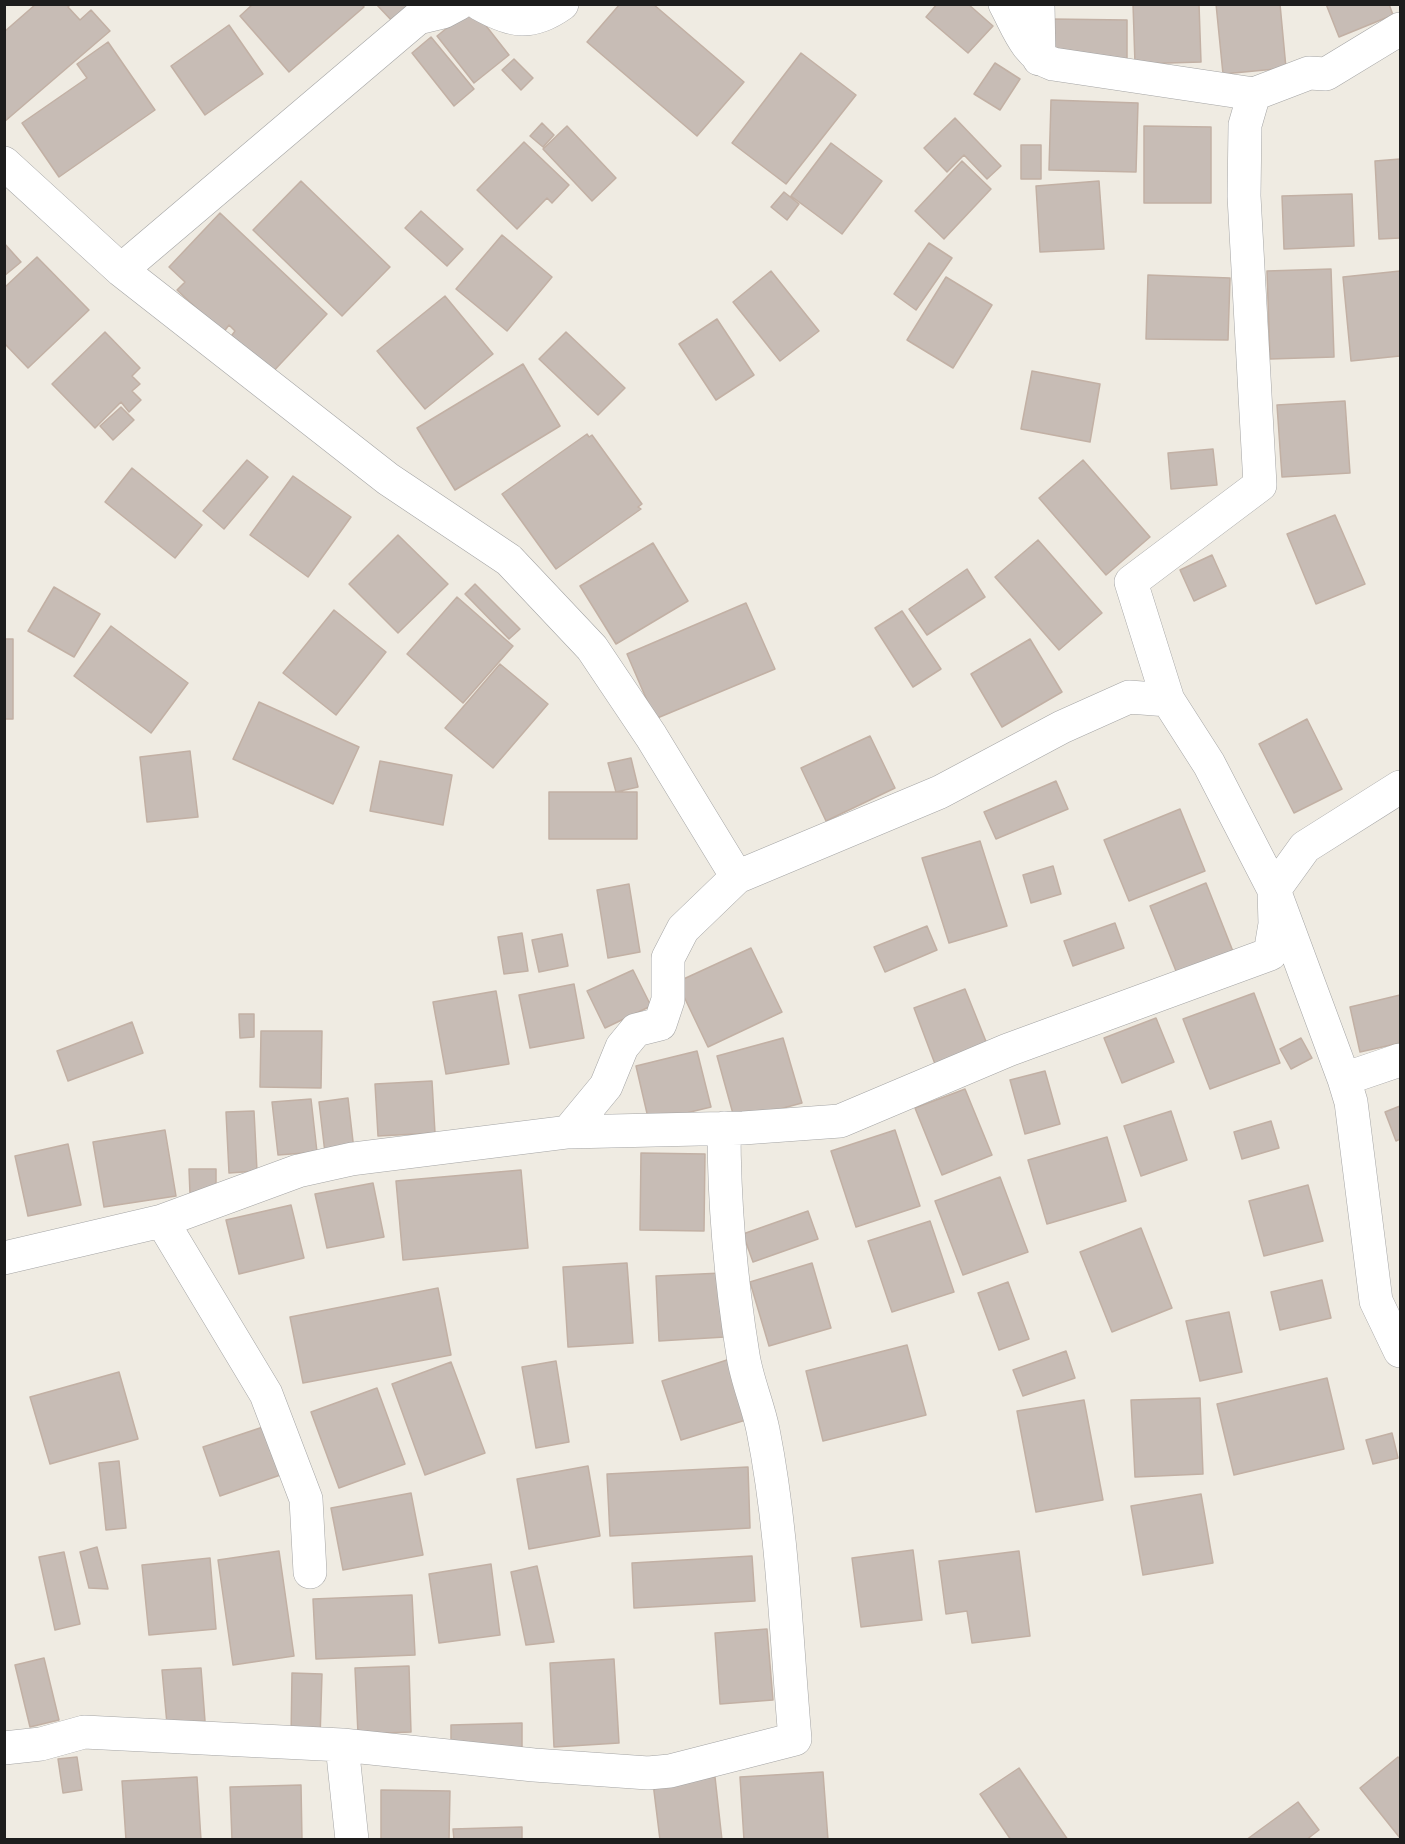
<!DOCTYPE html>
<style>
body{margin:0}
#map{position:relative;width:1405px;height:1844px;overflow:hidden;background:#efebe2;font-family:Helvetica,sans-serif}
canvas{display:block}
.frame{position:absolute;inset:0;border:6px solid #1d1d1d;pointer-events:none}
</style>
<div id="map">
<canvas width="1405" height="1844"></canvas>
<div class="frame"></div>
</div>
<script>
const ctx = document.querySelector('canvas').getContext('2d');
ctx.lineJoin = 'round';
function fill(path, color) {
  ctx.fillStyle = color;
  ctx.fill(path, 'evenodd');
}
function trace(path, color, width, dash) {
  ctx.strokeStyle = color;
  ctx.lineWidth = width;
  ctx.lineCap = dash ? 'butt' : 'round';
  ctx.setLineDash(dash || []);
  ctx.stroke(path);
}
const building = new Path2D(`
 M36,4H71L68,7L80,20L91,10L110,31L4,122V32Z
 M253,4H362L364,7L289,72L240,16Z
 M376,4H415L394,23Z
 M620,4H653L744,82L697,136L587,42Z
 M937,4H968L993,26L968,53L926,17Z
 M1133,4H1199L1201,62L1135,64Z
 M1216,4H1280L1286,68L1223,74Z
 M1326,4H1389L1393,15L1339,37Z
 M472,8L509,55L474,83L437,36Z
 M1051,19L1127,20V63L1051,62Z
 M229,25L263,74L205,115L171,66Z
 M431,37L474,89L454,106L412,53Z
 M108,42L155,110L59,177L22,123L87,78L77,64Z
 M801,53L856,95L786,184L732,143Z
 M514,59L533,78L521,90L502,70Z
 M995,63L1020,79L1000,110L974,94Z
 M1051,100L1138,103L1136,172L1049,170Z
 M955,118L1001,166L987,179L964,155L947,172L924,148Z
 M542,123L554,135L543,147L530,136Z
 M567,126L616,178L592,201L543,149Z
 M1144,126L1211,127V203H1144Z
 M524,142L569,185L552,203L547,198L517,229L477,190Z
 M831,143L882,181L842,234L791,196Z
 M1021,145H1041V179H1021Z
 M1400,159V238L1379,239L1375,161Z
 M962,161L991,189L944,239L915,211Z
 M301,181L390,267L342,316L253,230Z
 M1099,181L1104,249L1040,252L1036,186Z
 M784,192L799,204L787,220L771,207Z
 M1352,194L1354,246L1284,249L1282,196Z
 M421,211L463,249L447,266L405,228Z
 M220,213L327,314L269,376L229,339L235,331L229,325L223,333L177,290L185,282L169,267Z
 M502,235L552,277L507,331L456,289Z
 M4,243L21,262L4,276Z
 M929,243L952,258L916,310L894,294Z
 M37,257L89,310L28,368L4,343V288Z
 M1331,269L1334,357L1270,359L1267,271Z
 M771,271L819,331L780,361L733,302Z
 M1400,271V356L1351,361L1343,277Z
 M1148,275L1230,278L1228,340L1146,339Z
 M946,277L992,305L953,368L907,340Z
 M445,296L493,354L425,409L377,351Z
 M717,319L754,375L716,400L679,344Z
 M105,332L140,368L132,376L140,384L132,391L141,400L129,412L121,402L95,428L52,384Z
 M566,332L625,388L598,415L539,359Z
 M523,364L560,426L455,490L417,428Z
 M1032,371L1100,384L1090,442L1021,429Z
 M1345,401L1350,473L1282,477L1277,405Z
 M121,407L134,420L113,440L100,426Z
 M587,434L589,437L592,435L642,504L638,507L641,509L556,569L502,494Z
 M1213,449L1217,485L1171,489L1168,453Z
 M247,460L268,477L224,529L203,511Z
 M1083,460L1150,537L1106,575L1039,498Z
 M132,468L202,525L175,558L105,502Z
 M293,476L351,517L308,577L250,535Z
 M1335,515L1365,584L1316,604L1287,534Z
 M398,535L448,584L398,633L349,584Z
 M1038,540L1102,613L1059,650L995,577Z
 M653,543L688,601L616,644L580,586Z
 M1212,555L1226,586L1194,601L1180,570Z
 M967,569L985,597L927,635L909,609Z
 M475,584L520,629L509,639L465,594Z
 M54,587L100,614L74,657L28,631Z
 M457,597L513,646L463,703L407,654Z
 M746,603L775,669L655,719L627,654Z
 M334,610L386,652L336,715L283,673Z
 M902,611L941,669L913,687L875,628Z
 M111,626L188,683L151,733L74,676Z
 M4,639H13V719H4Z
 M1030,639L1062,692L1002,727L971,674Z
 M500,664L548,704L493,768L445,728Z
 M259,702L359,747L333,804L233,759Z
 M1307,719L1342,789L1294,813L1259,744Z
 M870,736L895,788L826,821L801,768Z
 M190,751L198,817L147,822L140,757Z
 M631,758L638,787L616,792L608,763Z
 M380,761L452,775L443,825L370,811Z
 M1056,781L1068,809L996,839L984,812Z
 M549,792H637V839H549Z
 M1180,809L1205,871L1129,901L1104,840Z
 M980,841L1007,926L949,943L922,858Z
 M1053,866L1061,894L1031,903L1023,875Z
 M1206,883L1236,959L1180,981L1150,906Z
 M629,884L640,952L608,958L597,890Z
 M1115,923L1124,948L1073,966L1064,941Z
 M927,926L937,950L885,972L874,947Z
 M522,933L528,971L504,974L498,937Z
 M562,934L568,966L539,972L532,940Z
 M751,948L782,1012L708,1047L677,982Z
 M633,970L651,1006L605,1028L587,991Z
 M574,984L584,1038L530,1048L519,995Z
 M965,989L987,1044L935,1064L914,1008Z
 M496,991L509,1064L446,1074L433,1002Z
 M1254,993L1280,1063L1210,1089L1183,1019Z
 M1400,995V1043L1360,1052L1350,1007Z
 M239,1014H254V1037L240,1038Z
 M1156,1018L1174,1062L1122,1083L1104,1038Z
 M132,1022L143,1053L68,1081L57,1051Z
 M261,1031H322L321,1088L260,1087Z
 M783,1038L802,1103L735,1121L717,1056Z
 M1301,1038L1312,1058L1291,1069L1280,1049Z
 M697,1051L711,1107L649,1122L636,1066Z
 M1045,1071L1060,1124L1025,1134L1010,1080Z
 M432,1081L435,1133L378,1136L375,1084Z
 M965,1089L992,1155L942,1175L915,1108Z
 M348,1098L354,1150L325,1153L319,1102Z
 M311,1099L317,1152L278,1155L272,1102Z
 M1400,1106V1139L1396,1141L1385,1112Z
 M254,1111L257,1171L229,1173L226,1112Z
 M1171,1111L1187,1160L1141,1176L1124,1126Z
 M1271,1121L1279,1148L1242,1159L1234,1132Z
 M165,1130L176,1196L104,1207L93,1142Z
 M895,1130L920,1206L856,1227L831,1151Z
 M1107,1137L1126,1201L1047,1224L1028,1160Z
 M68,1144L81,1205L28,1216L15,1156Z
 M641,1153L705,1154L704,1231L640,1230Z
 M189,1169H216V1194H190Z
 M521,1170L528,1248L403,1260L396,1181Z
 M1000,1177L1028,1252L963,1275L935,1201Z
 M373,1183L384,1237L327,1248L315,1194Z
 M1308,1185L1323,1241L1264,1256L1249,1201Z
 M291,1205L304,1258L239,1274L226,1220Z
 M808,1211L818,1239L753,1262L743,1234Z
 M930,1221L954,1292L892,1312L868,1241Z
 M1141,1228L1172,1308L1112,1332L1080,1252Z
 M627,1263L633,1343L568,1347L563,1267Z
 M812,1263L831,1328L769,1346L750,1282Z
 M722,1273L725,1337L659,1341L656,1276Z
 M1322,1280L1331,1318L1280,1330L1271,1292Z
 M1008,1282L1029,1339L999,1350L978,1293Z
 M438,1288L451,1355L303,1383L290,1317Z
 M1229,1312L1242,1372L1200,1381L1186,1321Z
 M907,1345L926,1415L823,1441L806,1371Z
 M1066,1351L1075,1378L1023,1396L1013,1370Z
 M730,1359L749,1419L681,1440L662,1381Z
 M556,1361L569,1442L536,1448L522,1367Z
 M451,1362L485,1453L425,1475L392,1384Z
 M119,1372L138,1439L50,1464L30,1397Z
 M1327,1378L1344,1449L1234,1475L1217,1404Z
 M377,1388L405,1464L339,1488L311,1412Z
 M1200,1398L1203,1474L1135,1477L1131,1400Z
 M1084,1400L1103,1500L1036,1512L1017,1411Z
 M272,1424L289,1472L220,1496L203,1447Z
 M1392,1433L1398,1458L1373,1464L1366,1440Z
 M119,1461L126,1528L106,1530L99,1463Z
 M588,1466L600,1536L529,1549L517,1479Z
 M748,1467L750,1528L610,1536L607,1474Z
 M411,1493L423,1555L343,1570L331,1508Z
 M1201,1494L1213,1563L1143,1575L1131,1506Z
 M97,1547L108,1589L89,1588L80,1552Z
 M913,1550L922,1620L861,1627L852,1558Z
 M279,1551L294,1656L233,1665L218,1560Z
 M1019,1551L1030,1636L972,1643L967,1611L946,1614L939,1561Z
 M64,1552L80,1624L55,1630L39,1557Z
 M752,1556L755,1601L634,1608L632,1563Z
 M210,1558L216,1629L149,1635L142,1565Z
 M491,1564L500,1635L439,1643L429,1574Z
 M537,1566L554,1642L526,1645L511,1572Z
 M412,1595L415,1655L316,1659L313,1599Z
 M767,1629L773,1700L720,1704L715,1633Z
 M44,1658L59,1720L30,1727L15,1665Z
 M614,1659L619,1743L554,1747L550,1663Z
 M409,1666L411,1732L358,1734L355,1668Z
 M201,1668L205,1721L167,1724L162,1670Z
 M292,1673L322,1674L320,1739L291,1738Z
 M522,1723V1748L451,1749V1725Z
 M77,1757L82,1790L63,1793L58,1759Z
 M1398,1757L1400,1759V1838L1360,1788Z
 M1019,1768L1068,1840H1011L980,1794Z
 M823,1772L828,1840H744L740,1777Z
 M197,1777L201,1840H126L122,1781Z
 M715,1777L722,1840H660L653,1783Z
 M301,1785L302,1840H232L230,1787Z
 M381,1790L450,1791L449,1840H381Z
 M1298,1802L1319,1830L1306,1840H1246Z
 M522,1827V1840H454L453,1829Z`);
const minor = new Path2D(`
 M480,4C512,22 531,26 562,4
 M1005,4C1018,28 1026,55 1053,64L1254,94L1309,73L1326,74L1400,29
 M1038,4L1039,59
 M1254,94L1245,125L1244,196L1260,485L1131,582L1168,700L1209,764L1274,890L1344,1079L1351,1102L1376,1301L1400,1351
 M4,163L121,270L388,479L509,560L592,648L651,736L737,877
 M121,270L418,18L443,12L458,4
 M1344,1079L1400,1060
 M568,1132L606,1086L622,1047L636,1030L660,1024L668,1000V958L683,929L737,877L940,792L1062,727L1129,697L1168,700
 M162,1221L266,1394L306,1499L310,1572
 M4,1258L162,1221L298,1171L352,1159L568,1132L743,1128L840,1121L1008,1050L1270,954L1275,924L1274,890L1305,847L1400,787
 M342,1745L352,1840
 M4,1748L41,1744L84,1732L342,1745L534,1765L648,1773L670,1771L795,1739C786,1637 783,1531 763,1430C758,1405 747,1381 743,1355C731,1281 724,1204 724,1128`);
fill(building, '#c7bcb5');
trace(building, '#c2b0a4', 1.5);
trace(minor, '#a4a4a4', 34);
trace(minor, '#fff', 33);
</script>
